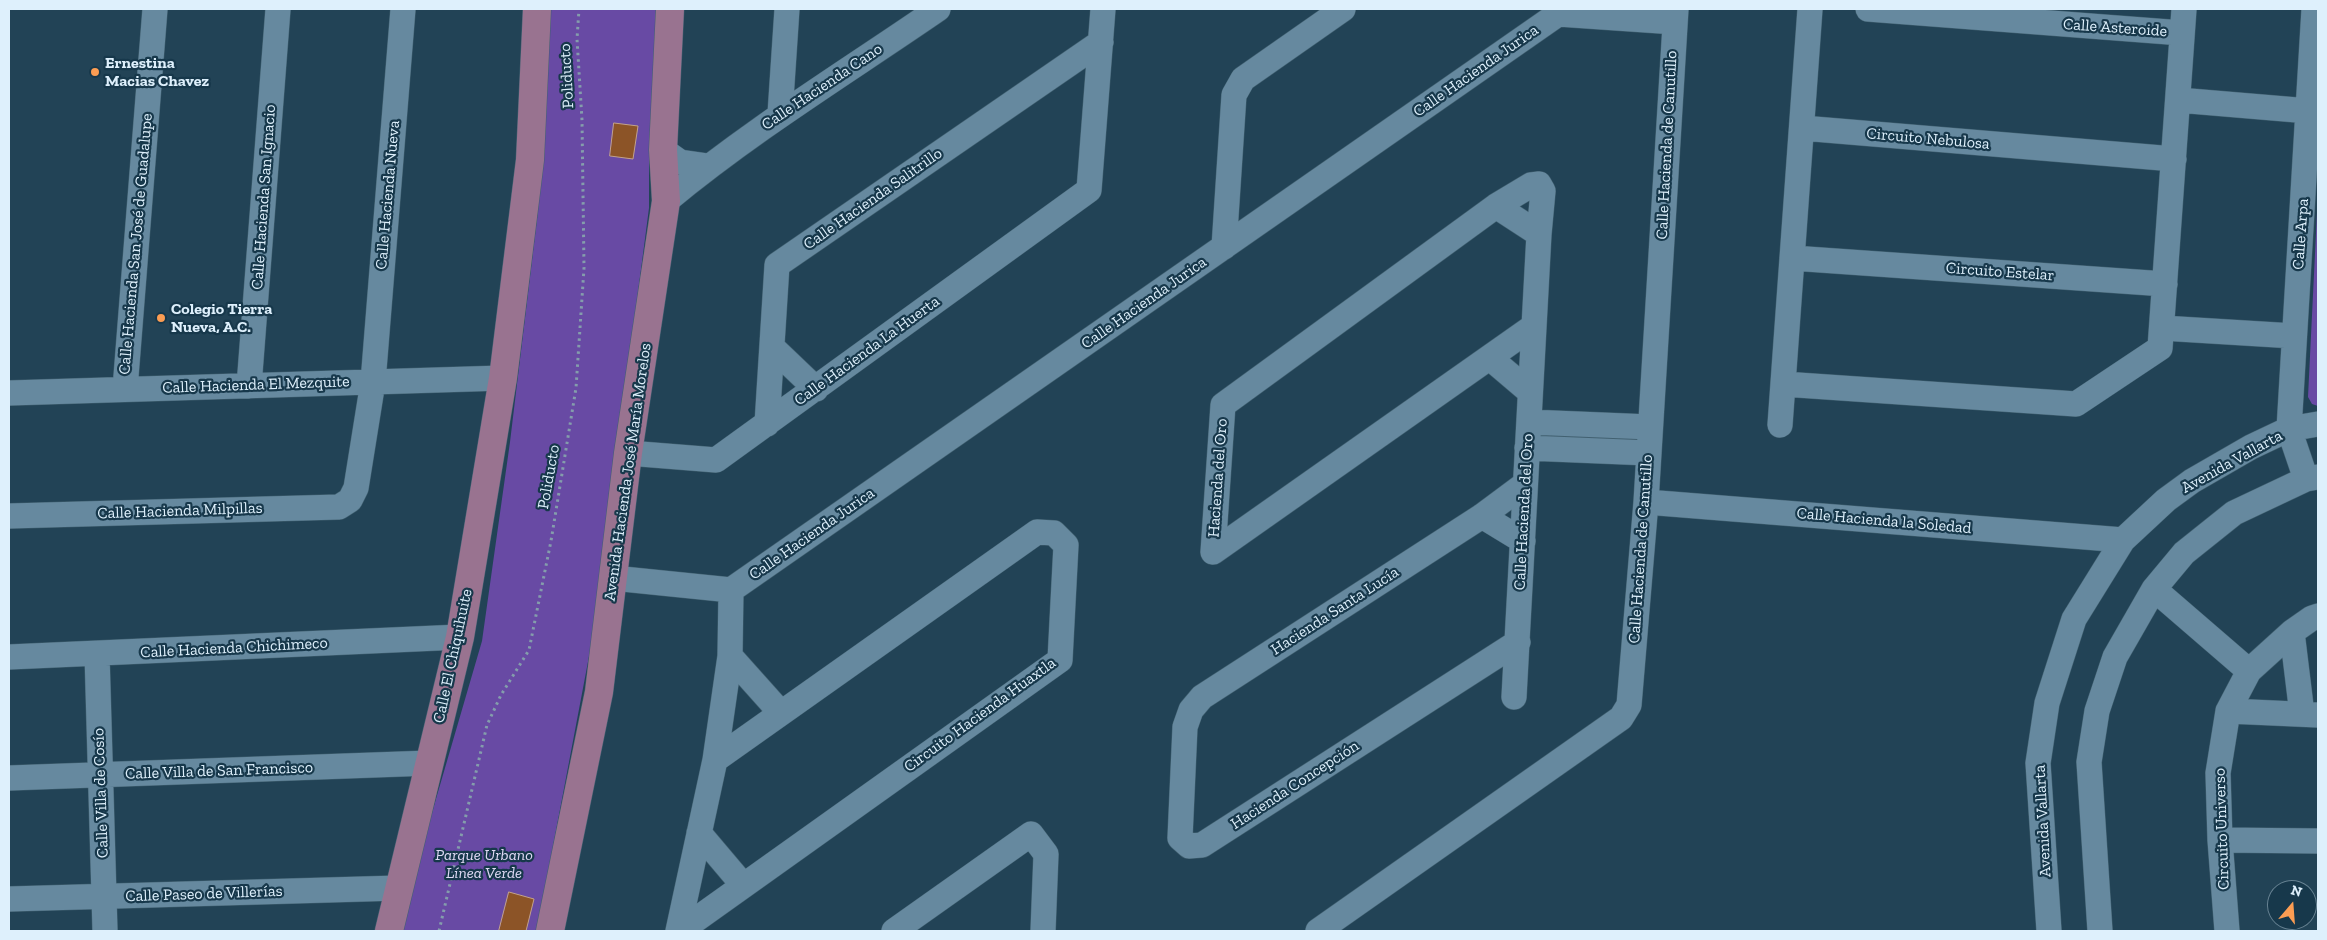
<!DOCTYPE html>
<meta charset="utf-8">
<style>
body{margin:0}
#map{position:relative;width:2327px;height:940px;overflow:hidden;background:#224356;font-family:"Zilla Slab",serif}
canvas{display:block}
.frame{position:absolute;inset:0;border:10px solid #def0fc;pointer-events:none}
.north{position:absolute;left:2267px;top:880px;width:50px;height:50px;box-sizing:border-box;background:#17384b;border:1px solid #678292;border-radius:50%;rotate:18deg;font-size:14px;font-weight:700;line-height:20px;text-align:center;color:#def0fc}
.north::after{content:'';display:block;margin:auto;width:18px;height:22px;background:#fc9d53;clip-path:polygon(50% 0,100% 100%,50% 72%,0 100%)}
</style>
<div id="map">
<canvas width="2327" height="940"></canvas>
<div class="frame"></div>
<div class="north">N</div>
</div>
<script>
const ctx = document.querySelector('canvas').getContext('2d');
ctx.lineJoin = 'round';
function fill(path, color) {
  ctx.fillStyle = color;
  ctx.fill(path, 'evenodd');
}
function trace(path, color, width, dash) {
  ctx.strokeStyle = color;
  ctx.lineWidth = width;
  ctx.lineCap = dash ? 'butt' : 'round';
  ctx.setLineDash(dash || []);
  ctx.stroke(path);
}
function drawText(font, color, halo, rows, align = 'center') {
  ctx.font = font + ' "Zilla Slab",serif';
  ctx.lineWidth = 4.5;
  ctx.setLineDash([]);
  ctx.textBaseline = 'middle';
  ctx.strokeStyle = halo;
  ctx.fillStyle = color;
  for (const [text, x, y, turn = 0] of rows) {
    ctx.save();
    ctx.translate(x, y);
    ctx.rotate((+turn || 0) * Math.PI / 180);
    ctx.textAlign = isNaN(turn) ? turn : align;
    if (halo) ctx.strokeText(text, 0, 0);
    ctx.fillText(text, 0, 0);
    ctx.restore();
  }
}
const green = new Path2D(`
 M550,9H658L649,148V208L594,630L537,931H400L410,888L482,641L510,442L538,210Z
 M2318,192V406L2312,404L2308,397Z`);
const building = new Path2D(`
 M614,123L638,126L633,159L610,156Z
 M509,892L534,899L526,931H499Z`);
const path = new Path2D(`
 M439,931L487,725L501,695L529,650L551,541L576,388L584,268L582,120L577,39L579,9`);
const minor = new Path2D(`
 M1868,9L2182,33
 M2178,100L2309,111
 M780,114L787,9
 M1802,128L2174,159
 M663,150L680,162L708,166
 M666,201C753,129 845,73 938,9
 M1496,206L1539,234
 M1224,247L1234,95L1243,79L1343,9
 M1792,258L2165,284
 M2162,328L2294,336
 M772,347L816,389
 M1490,358L1530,392
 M1783,384L2076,404L2160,348L2184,9
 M249,386L278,9
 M125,389L155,9
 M9,393L503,378
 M1529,422L1650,427
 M767,424L777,265L1101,42
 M1780,425L1810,9
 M1527,448L1649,453
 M628,453L716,460L1089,190L1103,9
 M2306,479L2289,429L2314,9
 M1646,502L2123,540
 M9,516L339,507L350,500L356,488L373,382L403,9
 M1482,516L1523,541
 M1213,552L1223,405L1496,206L1531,185L1539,184L1543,191L1539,234L1514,697
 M1213,552L1534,326
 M613,578L731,590L1558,14L1675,22
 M2154,589L2249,671
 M2292,632L2302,714
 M1518,642L1202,845L1189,846L1180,838L1185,727L1191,710L1202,697L1482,516L1525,484
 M97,654L105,931
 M730,656L781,713
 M9,657L460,637
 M2228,711L2318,715
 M9,778L430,763
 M699,833L743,885
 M2220,840L2318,841
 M9,899L399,888
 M678,931L715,760L730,656L731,590
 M680,931L1060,660L1066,545L1054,533L1037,532L715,760
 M894,931L1031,834L1046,854L1043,931
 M1318,931L1621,718L1629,705L1646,502L1676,9
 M2049,931L2038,763L2047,703L2074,619L2123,540L2166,500L2192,481L2251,447L2289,429L2318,424
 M2100,931L2089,762L2097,711L2115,657L2154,589L2184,553L2234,513L2306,479L2318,477
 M2227,931L2220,840L2218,773L2228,711L2249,671L2292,632L2312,618L2318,616`);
const major = new Path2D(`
 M389,931L460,637L503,378L530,160L537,9
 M550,931L599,692L628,453L666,201L663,150L670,9`);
const markers = [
 [95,72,5,"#fc9d53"],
 [161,318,5,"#fc9d53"]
];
const streetNames = [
 ["Calle Asteroide",2115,28,4],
 ["Calle Hacienda Jurica",1476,71,-35],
 ["Poliducto",567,76,-93],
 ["Calle Hacienda Cano",822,87,-34],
 ["Circuito Nebulosa",1928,139,5],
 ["Calle Hacienda de Canutillo",1667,145,-87],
 ["Calle Hacienda Nueva",388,195,-85],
 ["Calle Hacienda San Ignacio",264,197,-86],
 ["Calle Hacienda Salitrillo",873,199,-35],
 ["Calle Arpa",2301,234,-86],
 ["Calle Hacienda San José de Guadalupe",136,244,-85],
 ["Circuito Estelar",2000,272,4],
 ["Calle Hacienda Jurica",1144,303,-35],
 ["Calle Hacienda La Huerta",867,351,-36],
 ["Calle Hacienda El Mezquite",256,385,-2],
 ["Avenida Vallarta",2232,462,-29],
 ["Avenida Hacienda José María Morelos",628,472,-82],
 ["Poliducto",549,477,-80],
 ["Hacienda del Oro",1218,478,-86],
 ["Calle Hacienda Milpillas",180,511,-2],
 ["Calle Hacienda del Oro",1524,512,-87],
 ["Calle Hacienda la Soledad",1884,521,5],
 ["Calle Hacienda Jurica",812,534,-35],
 ["Calle Hacienda de Canutillo",1641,549,-86],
 ["Hacienda Santa Lucía",1335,611,-33],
 ["Calle Hacienda Chichimeco",234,648,-3],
 ["Calle El Chiquihuite",453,656,-78],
 ["Circuito Hacienda Huaxtla",980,715,-36],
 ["Calle Villa de San Francisco",219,771,-2],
 ["Hacienda Concepción",1295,785,-33],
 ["Calle Villa de Cosío",101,793,-92],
 ["Avenida Vallarta",2043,821,-93],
 ["Circuito Universo",2222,829,-92],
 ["Calle Paseo de Villerías",204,894,-2]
];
const poiNames = [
 ["Ernestina",105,63],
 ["Macias Chavez",105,81],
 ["Colegio Tierra",171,309],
 ["Nueva, A.C.",171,327]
];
const parkNames = [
 ["Parque Urbano",484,855],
 ["Línea Verde",484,873]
];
fill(green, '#684aa4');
fill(building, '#8c5427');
trace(building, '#c3a28a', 1);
trace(minor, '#426171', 26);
trace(major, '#426171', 29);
trace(path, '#849dac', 3, [2.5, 4]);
trace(minor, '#66899f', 25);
trace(major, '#997390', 28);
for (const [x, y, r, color] of markers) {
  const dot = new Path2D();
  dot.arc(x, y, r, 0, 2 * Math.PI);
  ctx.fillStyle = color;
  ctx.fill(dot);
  trace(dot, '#17384b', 2);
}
drawText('16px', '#def0fc', '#17384b', streetNames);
drawText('bold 16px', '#def0fc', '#17384b', poiNames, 'left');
drawText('italic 16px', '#e0daf5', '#17384b', parkNames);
</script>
